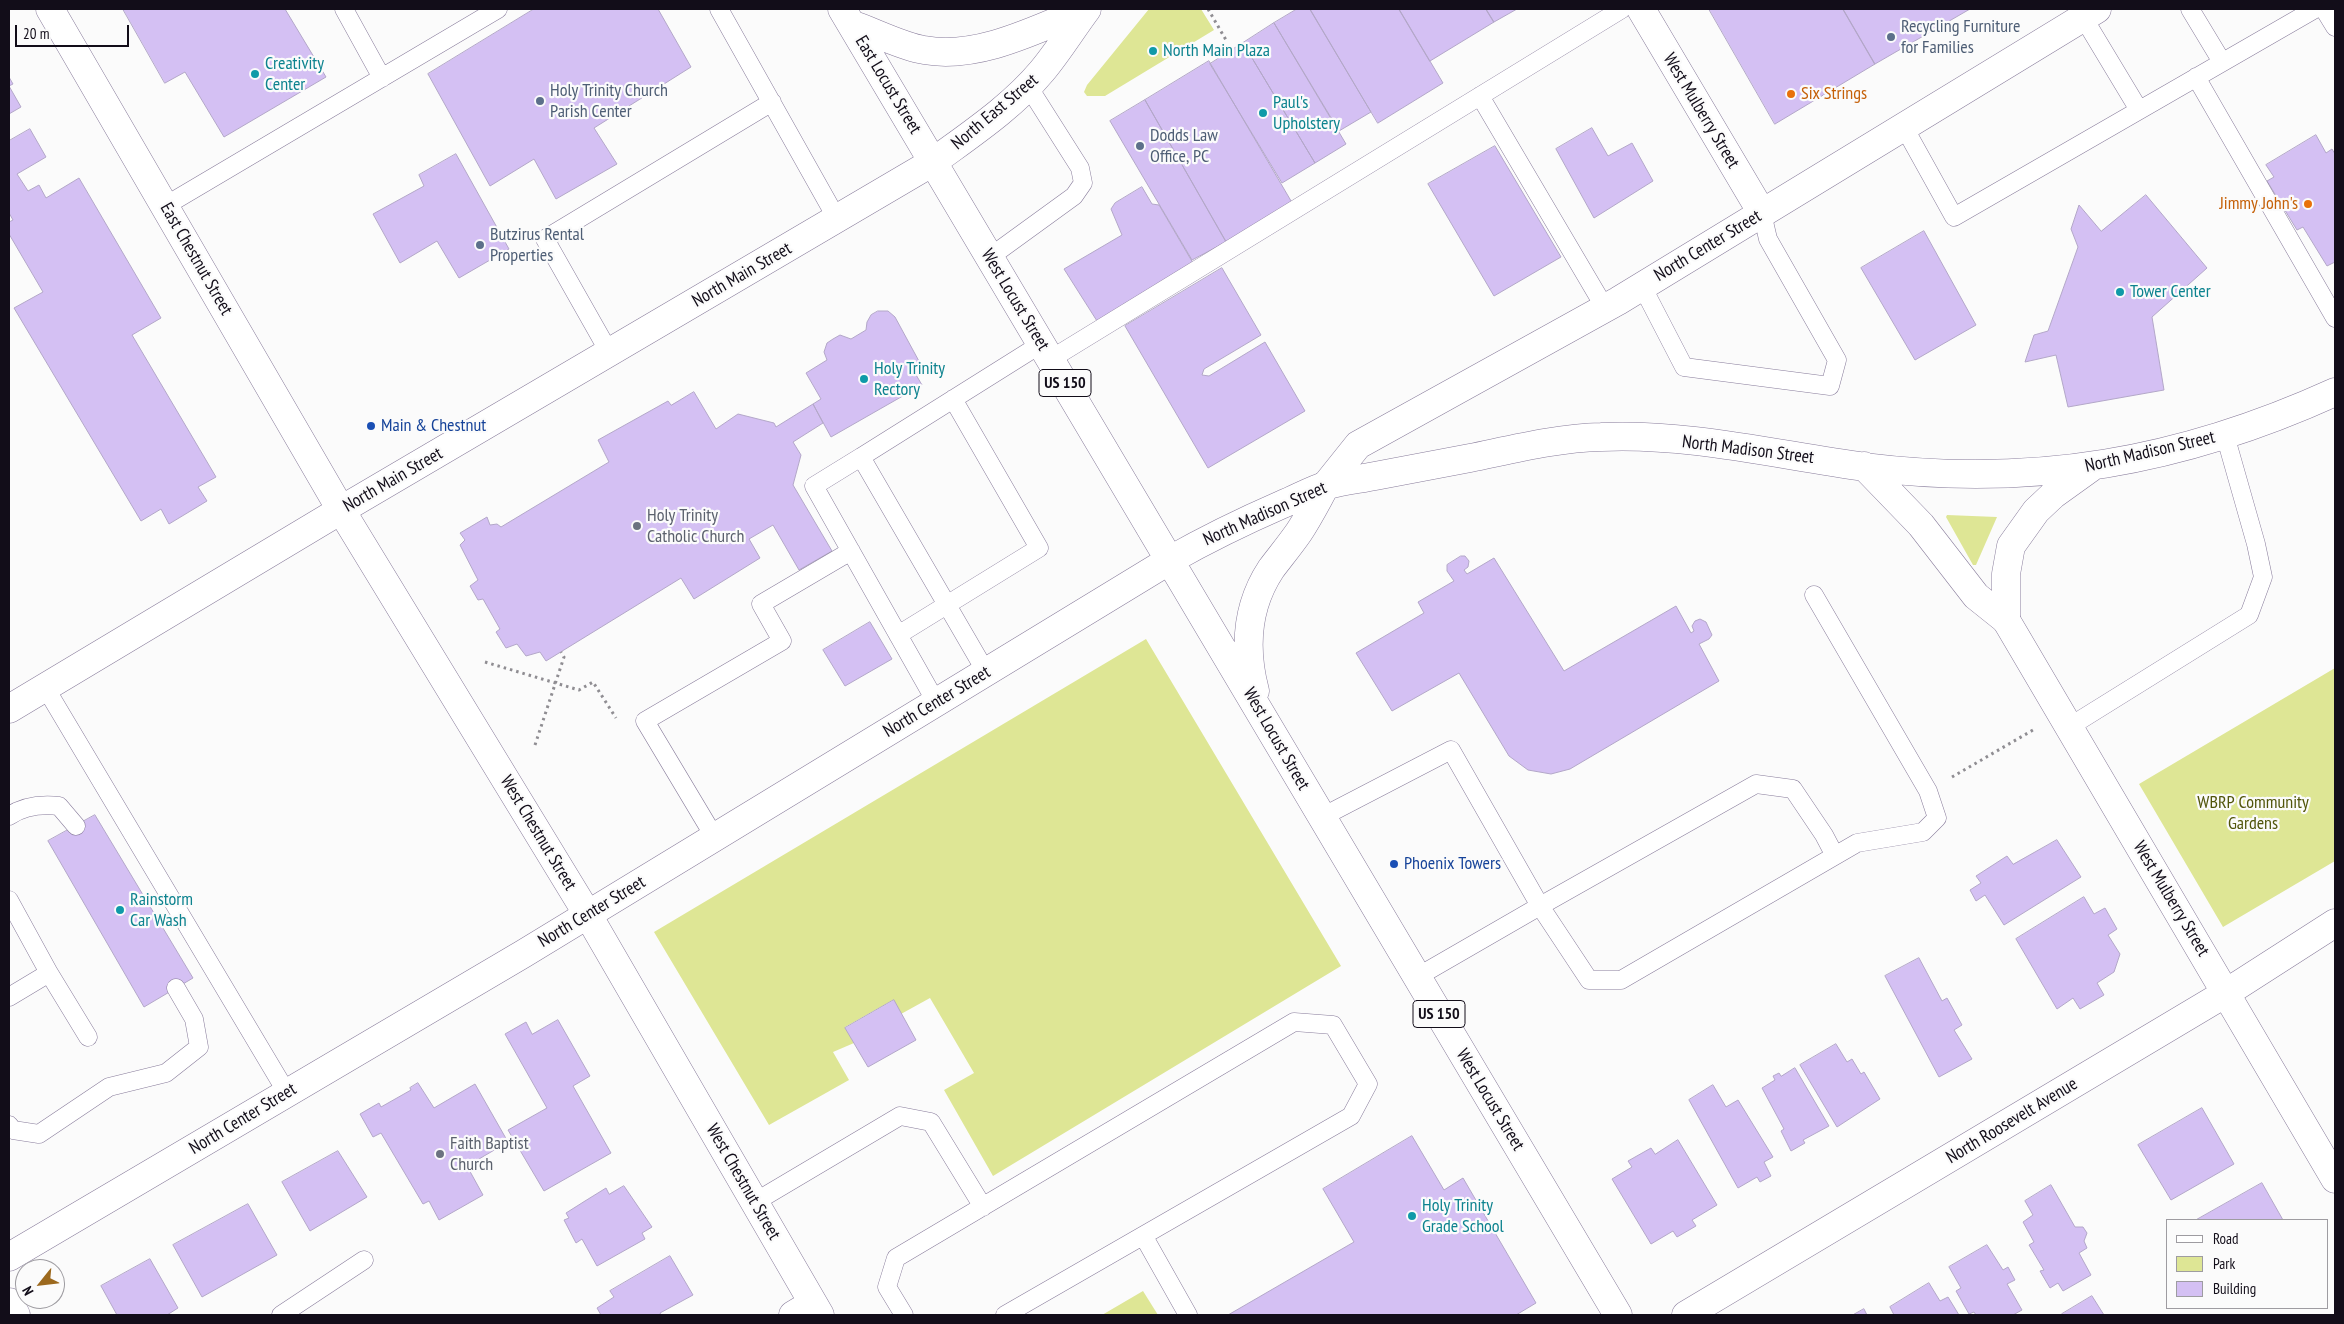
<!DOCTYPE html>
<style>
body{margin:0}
#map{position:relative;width:2344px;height:1324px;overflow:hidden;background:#fbfbfb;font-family:"PT Sans Narrow",sans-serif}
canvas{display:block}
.frame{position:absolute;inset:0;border:10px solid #120d19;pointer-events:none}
.legend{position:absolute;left:2166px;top:1219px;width:162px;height:90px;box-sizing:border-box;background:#fbfbfb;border:1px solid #9e9ca1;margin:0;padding:6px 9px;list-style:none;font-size:15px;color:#120d19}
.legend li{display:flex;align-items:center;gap:10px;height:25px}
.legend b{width:25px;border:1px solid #9e9ca1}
.north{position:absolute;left:15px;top:1259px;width:50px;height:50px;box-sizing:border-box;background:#fbfbfb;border:1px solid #9e9ca1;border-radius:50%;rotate:241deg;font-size:14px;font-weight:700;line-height:20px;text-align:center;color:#120d19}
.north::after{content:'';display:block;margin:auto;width:18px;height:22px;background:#9c691e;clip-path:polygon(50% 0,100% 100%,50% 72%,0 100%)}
.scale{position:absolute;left:15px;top:25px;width:114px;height:22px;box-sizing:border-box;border:2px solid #120d19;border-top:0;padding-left:6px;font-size:15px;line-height:18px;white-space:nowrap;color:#120d19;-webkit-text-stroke:4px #fbfbfb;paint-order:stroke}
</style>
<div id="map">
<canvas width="2344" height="1324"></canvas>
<div class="frame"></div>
<ul class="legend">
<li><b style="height:6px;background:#fff"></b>Road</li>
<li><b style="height:14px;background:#dee695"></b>Park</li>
<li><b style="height:14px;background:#d4c0f3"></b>Building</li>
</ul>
<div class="north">N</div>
<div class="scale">20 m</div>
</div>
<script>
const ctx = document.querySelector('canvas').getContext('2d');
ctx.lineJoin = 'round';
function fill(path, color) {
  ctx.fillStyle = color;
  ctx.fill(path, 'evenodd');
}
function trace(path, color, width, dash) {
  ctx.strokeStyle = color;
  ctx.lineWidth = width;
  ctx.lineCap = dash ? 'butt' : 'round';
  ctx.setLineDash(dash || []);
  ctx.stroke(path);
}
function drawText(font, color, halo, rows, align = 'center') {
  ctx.font = font + ' "PT Sans Narrow",sans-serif';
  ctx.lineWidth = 4.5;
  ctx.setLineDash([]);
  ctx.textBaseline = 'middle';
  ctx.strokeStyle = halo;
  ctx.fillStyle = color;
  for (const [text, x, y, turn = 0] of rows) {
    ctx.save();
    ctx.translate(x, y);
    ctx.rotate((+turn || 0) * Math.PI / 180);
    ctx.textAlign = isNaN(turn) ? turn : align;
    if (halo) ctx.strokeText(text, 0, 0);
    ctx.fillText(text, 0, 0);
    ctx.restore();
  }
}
const green = new Path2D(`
 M1149,9H1201L1214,30L1105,96H1087L1084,92L1087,85Z
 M1947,515L1997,517L1976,565H1973L1946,517Z
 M1146,639L1341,966L993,1176L944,1090L974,1073L930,998L901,1014L893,1000L845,1027L854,1043L833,1052L849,1080L769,1125L654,932Z
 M2335,668V861L2223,927L2139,784Z
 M1143,1291L1158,1315H1102Z`);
const building = new Path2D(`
 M123,9H285L326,77L224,137L185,72L165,83Z
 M534,9H658L691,67L594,128L617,164L556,199L534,159L490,186L428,74Z
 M1297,9H1310L1371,112L1339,131L1274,23Z
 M1310,9H1399L1443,83L1378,123Z
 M1399,9H1486L1494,22L1430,61Z
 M1486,9H1517L1494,22Z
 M1709,9H1843L1875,64L1775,124Z
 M1843,9H1970L1875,64Z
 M1274,23L1346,144L1315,163L1243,43Z
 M1243,43L1315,163L1282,183L1210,64Z
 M1209,61L1294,206L1228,245L1145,100Z
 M9,77L13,84L9,86L21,107L9,114Z
 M1145,100L1226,242L1192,260L1110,121Z
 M1592,128L1608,156L1632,143L1653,181L1594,218L1556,149Z
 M30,129L46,157L17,174L28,191L39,185L46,198L79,178L161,318L132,335L216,477L198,487L207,501L169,524L161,509L141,521L14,308L43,292L9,234V222L13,220L9,213V141Z
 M2316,135L2326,153L2332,149L2335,154V262L2327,266L2303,227L2297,230L2267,181L2274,177L2266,165Z
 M1495,146L1561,257L1494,296L1428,184Z
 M456,154L509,249L459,278L437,241L400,263L373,214L424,186L419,175Z
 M1142,187L1152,204L1159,205L1193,263L1097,321L1064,269L1122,235L1111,209L1115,203Z
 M2146,195L2207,268L2152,317L2164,390L2068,407L2056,355L2025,362L2034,335L2048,331L2078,247L2071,229L2079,205L2101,231Z
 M1924,231L1976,325L1915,360L1861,268Z
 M1222,268L1261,335L1204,369L1202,375L1209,376L1265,342L1305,411L1208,468L1125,326Z
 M878,311H888L895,317L920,363L912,368L922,385L831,437L813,404L821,399L806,373L827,360L824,352L827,343L833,339L840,335L851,339L866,330L867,322L871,315Z
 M694,392L716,429L738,414L774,423L776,427L813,404L823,423L793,442L801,455L793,485L832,551L799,570L773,525L749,539L760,558L694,599L681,578L546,661L540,652L526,656L517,644L506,648L496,632L500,629L483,599L478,600L470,586L478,580L460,545L465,540L460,533L487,517L490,525L497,524L501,527L609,462L598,440L668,401L671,405Z
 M1461,556H1465L1469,561L1468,567L1464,570L1467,574L1494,558L1564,671L1676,606L1691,633L1694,631L1692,626L1695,621L1700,619L1706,622L1712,635L1709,639L1699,644L1719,681L1570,769L1551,774L1528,770L1509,756L1459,673L1392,711L1356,653L1424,613L1418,602L1454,581L1447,571V565Z
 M870,622L892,659L845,686L823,650Z
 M95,815L193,978L144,1007L48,841Z
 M2057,840L2081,877L2004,925L1985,895L1976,901L1970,890L1981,883L1976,876L2007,856L2013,864Z
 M2084,897L2094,914L2105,908L2117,929L2108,935L2120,954L2114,972L2097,983L2104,995L2080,1009L2073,998L2057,1009L2016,939Z
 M1919,958L1942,1001L1947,998L1962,1025L1954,1030L1972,1059L1939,1077L1885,976Z
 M894,1000L916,1040L868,1067L845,1028Z
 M558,1020L590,1076L573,1086L611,1153L544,1191L508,1130L547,1108L505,1034L526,1022L532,1034Z
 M1836,1044L1847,1062L1852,1059L1861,1074L1864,1072L1880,1099L1837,1127L1800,1065Z
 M1795,1068L1829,1126L1803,1140L1805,1143L1791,1151L1781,1131L1784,1129L1762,1088L1775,1080L1773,1076L1779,1073L1781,1076Z
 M418,1083L434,1108L475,1084L508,1142L467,1166L483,1195L439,1220L429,1201L423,1204L381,1133L373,1137L360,1114L379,1103L381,1107L411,1090L410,1088Z
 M1713,1085L1726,1107L1738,1100L1773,1157L1764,1162L1771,1176L1760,1182L1757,1177L1738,1188L1689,1100Z
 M2202,1108L2234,1164L2171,1200L2138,1145Z
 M1412,1136L1444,1190L1463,1178L1536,1303L1516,1315H1228L1354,1242L1323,1189Z
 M1678,1140L1717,1205L1692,1220L1696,1226L1677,1237L1673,1231L1651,1244L1612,1179L1632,1167L1628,1161L1651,1148L1655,1154Z
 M338,1151L367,1197L310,1231L282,1182Z
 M2262,1183L2283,1220H2196Z
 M2051,1185L2075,1227H2083L2087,1233L2084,1241L2087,1248L2079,1253L2091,1275L2063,1291L2058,1283L2050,1288L2040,1271L2044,1270L2029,1245L2034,1242L2023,1222L2033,1215L2025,1201Z
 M624,1186L652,1227L642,1233L645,1239L597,1266L582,1239L576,1243L564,1220L569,1218L566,1213L585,1201L606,1188L609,1194Z
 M248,1204L277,1255L202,1297L173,1245Z
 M1987,1245L2003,1270L2008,1267L2015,1280L2007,1284L2022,1310L2013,1315H1976L1974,1312L1969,1314L1956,1291L1961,1288L1949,1267Z
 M670,1256L693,1295L660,1313L661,1315H601L597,1308L614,1297L610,1291Z
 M150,1259L178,1308L167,1315H117L101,1286Z
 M1929,1283L1940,1301L1948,1297L1959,1315H1894L1890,1307Z
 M2092,1296L2104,1315H2063L2062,1314Z
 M1864,1309L1867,1315H1853Z`);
const path = new Path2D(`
 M1208,9L1226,40
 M485,662L579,690L593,682L616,718
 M535,745L564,657L561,652
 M1952,777L2033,730`);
const service = new Path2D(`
 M344,9L382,78
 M719,9L837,219
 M2190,9L2222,62
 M2324,9L2335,27
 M2083,17L2139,110
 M2196,77L2335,318
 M1480,96L1605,308
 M1904,127L1954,217L2315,9
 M165,206L498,9
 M990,257L1074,196L1083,183L1080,168L1028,86
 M1642,286L1684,367L1830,386L1837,360L1768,239L1762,213
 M609,352L545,239L772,102
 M1051,359L1622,9
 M861,457L814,486L936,702
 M1814,595L1928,791L1937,818L1923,832L1857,843L1621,980H1589L1540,906L1756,784L1793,789L1824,835L1834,854
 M898,635L1039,548L953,399
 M986,672L861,457L1041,344
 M45,687L287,1093
 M2069,727L2249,615L2263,577L2256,544L2225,435
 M9,816C24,806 41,804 59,806L76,826
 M1322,817L1451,750L1540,906L1417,977
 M715,838L645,721L782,641L761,604L851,551
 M9,900L49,973L88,1037
 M9,997L49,973
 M9,1125L13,1130L39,1134L109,1087L166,1073L199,1047L194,1019L176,988
 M755,1202L900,1116L931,1122L983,1207
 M1144,1237L1188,1315
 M281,1315L364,1260
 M904,1315L887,1287L896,1258L1294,1022L1333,1025L1368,1084L1351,1116L1005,1315`);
const minor = new Path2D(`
 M50,9L341,510L588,915L820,1315
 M1641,9L1762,213
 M1326,485L1358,445L1618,301L2097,9
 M2006,620L2335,1179
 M9,1302L16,1315
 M793,1315L813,1303
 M1686,1315L2226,993L2335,923`);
const primary = new Path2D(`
 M842,9L1618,1315
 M851,24C872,31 903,47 924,50C978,60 1037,29 1086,9
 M1864,466L1921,525L1976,596L2006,620
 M2006,620V574L2011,546L2036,511L2053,495L2092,467
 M1255,691C1244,649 1246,607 1271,569C1280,557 1290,545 1299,532C1309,517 1317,501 1326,485
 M9,709L341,510L933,162C971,134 1012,107 1042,71C1058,52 1072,29 1087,9
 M9,1257L523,954L1170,560C1207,539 1244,521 1283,504C1298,498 1313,489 1328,485C1343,481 1360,479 1375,476C1407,470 1439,464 1470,458C1514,449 1557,438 1601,437C1690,433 1777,455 1865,467C2033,488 2181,462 2335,392`);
const markers = [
 [1891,37,5,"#5c6f8a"],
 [1153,51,5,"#0f9aa8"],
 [255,74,5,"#0f9aa8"],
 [1791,94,5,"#e8710a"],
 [540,101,5,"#5c6f8a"],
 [1263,113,5,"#0f9aa8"],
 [1140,146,5,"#5c6f8a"],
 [2308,204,5,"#e8710a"],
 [480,245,5,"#5c6f8a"],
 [2120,292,5,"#0f9aa8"],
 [864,379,5,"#0f9aa8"],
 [371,426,5,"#1a4fb4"],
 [637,526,5,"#6b7280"],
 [1394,864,5,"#1a4fb4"],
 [120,910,5,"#0f9aa8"],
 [440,1154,5,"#6b7280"],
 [1412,1216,5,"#0f9aa8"]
];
const shields = [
 [1065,383,52],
 [1439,1014,52]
];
const shieldNames = [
 ["US 150",1065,383],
 ["US 150",1439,1014]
];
const serviceNames = [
 ["Recycling Furniture",1901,27],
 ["for Families",1901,48],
 ["Holy Trinity Church",550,91],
 ["Parish Center",550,112],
 ["Dodds Law",1150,136],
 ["Office, PC",1150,157],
 ["Butzirus Rental",490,235],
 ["Properties",490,256]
];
const cultureNames = [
 ["North Main Plaza",1163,51],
 ["Creativity",265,64],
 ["Center",265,85],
 ["Paul's",1273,103],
 ["Upholstery",1273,124],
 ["Tower Center",2130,292],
 ["Holy Trinity",874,369],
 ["Rectory",874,390],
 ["Rainstorm",130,900],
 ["Car Wash",130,921],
 ["Holy Trinity",1422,1206],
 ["Grade School",1422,1227]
];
const streetNames = [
 ["East Locust Street",888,85,59],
 ["West Mulberry Street",1701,111,59],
 ["North East Street",995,112,-40],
 ["North Center Street",1708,246,-31],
 ["East Chestnut Street",196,259,60],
 ["North Main Street",742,275,-30],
 ["West Locust Street",1015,300,59],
 ["North Madison Street",1748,450,7],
 ["North Madison Street",2150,452,-13],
 ["North Main Street",393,480,-30],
 ["North Madison Street",1265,514,-24],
 ["North Center Street",937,702,-31],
 ["West Locust Street",1276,739,60],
 ["West Chestnut Street",538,833,59],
 ["West Mulberry Street",2171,899,59],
 ["North Center Street",592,912,-31],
 ["West Locust Street",1490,1100,59],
 ["North Center Street",243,1119,-31],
 ["North Roosevelt Avenue",2012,1121,-31],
 ["West Chestnut Street",743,1182,60]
];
const foodNames = [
 ["Six Strings",1801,94],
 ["Jimmy John's",2298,204,"right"]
];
const transitNames = [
 ["Main & Chestnut",381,426],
 ["Phoenix Towers",1404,864]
];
const worshipNames = [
 ["Holy Trinity",647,516],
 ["Catholic Church",647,537],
 ["Faith Baptist",450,1144],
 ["Church",450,1165]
];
const parkNames = [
 ["WBRP Community",2253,803],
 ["Gardens",2253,824]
];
fill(green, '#dee695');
fill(building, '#d4c0f3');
trace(building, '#b3a7c8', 1);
trace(service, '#887c9b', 19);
trace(minor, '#887c9b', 29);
trace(primary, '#887c9b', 29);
trace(path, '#8f8d92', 3, [2.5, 4]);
trace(service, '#fff', 18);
trace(minor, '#fff', 28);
trace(primary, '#fff', 28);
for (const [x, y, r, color] of markers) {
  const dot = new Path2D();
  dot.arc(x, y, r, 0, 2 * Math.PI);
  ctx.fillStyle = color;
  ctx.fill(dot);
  trace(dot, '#fbfbfb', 2);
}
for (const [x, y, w] of shields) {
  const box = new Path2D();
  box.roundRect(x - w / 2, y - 13.5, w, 27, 4);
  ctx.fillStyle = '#fbfbfb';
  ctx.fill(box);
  trace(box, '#120d19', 1);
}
drawText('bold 16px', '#120d19', null, shieldNames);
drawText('18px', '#4e5e75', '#fbfbfb', serviceNames, 'left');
drawText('18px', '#0d838f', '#fbfbfb', cultureNames, 'left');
drawText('18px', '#120d19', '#fbfbfb', streetNames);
drawText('18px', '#c56008', '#fbfbfb', foodNames, 'left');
drawText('18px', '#164399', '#fbfbfb', transitNames, 'left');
drawText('18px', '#5b616d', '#fbfbfb', worshipNames, 'left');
drawText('18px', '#51550b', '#fbfbfb', parkNames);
</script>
